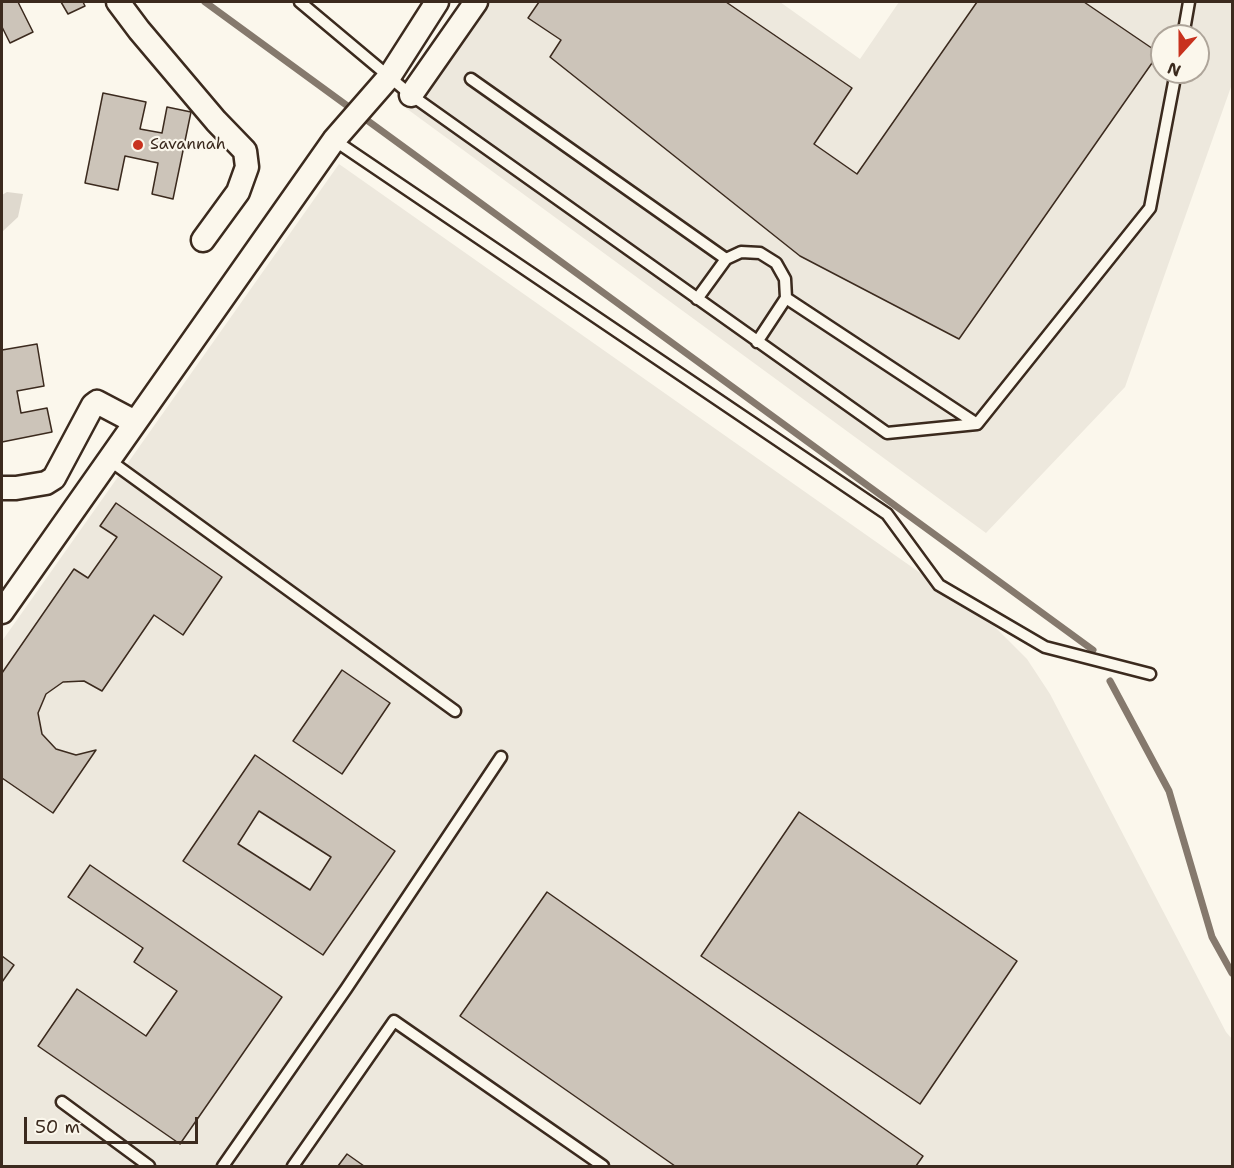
<!DOCTYPE html>
<style>
body{margin:0}
#map{position:relative;width:1234px;height:1168px;overflow:hidden;background:#fbf7ec;font-family:"Shantell Sans",sans-serif}
canvas{display:block}
.frame{position:absolute;inset:0;border:3px solid #3b2a1e;pointer-events:none}
.north{position:absolute;left:1150px;top:24px;width:60px;height:60px;box-sizing:border-box;background:#fbf7ec;border:2px solid #aea59a;border-radius:50%;rotate:201deg;font-size:16px;font-weight:700;line-height:24px;text-align:center;color:#3b2a1e}
.north::after{content:'';display:block;margin:auto;width:21px;height:27px;background:#c8321e;clip-path:polygon(50% 0,100% 100%,50% 72%,0 100%)}
.scale{position:absolute;left:24px;top:1117px;width:174px;height:27px;box-sizing:border-box;border:3px solid #3b2a1e;border-top:0;padding-left:8px;font-size:18px;line-height:21px;white-space:nowrap;color:#3b2a1e;-webkit-text-stroke:4px #fbf7ec;paint-order:stroke}
</style>
<div id="map">
<canvas width="1234" height="1168"></canvas>
<div class="frame"></div>
<div class="north">N</div>
<div class="scale">50 m</div>
</div>
<script>
const ctx = document.querySelector('canvas').getContext('2d');
ctx.lineJoin = 'round';
function fill(path, color) {
  ctx.fillStyle = color;
  ctx.fill(path, 'evenodd');
}
function trace(path, color, width, dash) {
  ctx.strokeStyle = color;
  ctx.lineWidth = width;
  ctx.lineCap = dash ? 'butt' : 'round';
  ctx.setLineDash(dash || []);
  ctx.stroke(path);
}
function drawText(font, color, halo, rows, align = 'center') {
  ctx.font = font + ' "Shantell Sans",sans-serif';
  ctx.lineWidth = 4.5;
  ctx.setLineDash([]);
  ctx.textBaseline = 'middle';
  ctx.strokeStyle = halo;
  ctx.fillStyle = color;
  for (const [text, x, y, turn = 0] of rows) {
    ctx.save();
    ctx.translate(x, y);
    ctx.rotate((+turn || 0) * Math.PI / 180);
    ctx.textAlign = isNaN(turn) ? turn : align;
    if (halo) ctx.strokeText(text, 0, 0);
    ctx.fillText(text, 0, 0);
    ctx.restore();
  }
}
const built = new Path2D(`
 M463,2H780L860,59L899,2H1232V84L1125,387L986,533L399,103ZM1162,36H1198V72H1162Z
 M339,164L990,622L1027,659L1050,694L1226,1032L1232,1039V1166H2V641Z`);
const green = new Path2D(`
 M7,192L23,194L18,217L2,232V195Z`);
const stream = new Path2D(`
 M205,2L1093,650
 M1110,681L1169,791L1212,937L1232,973`);
const building = new Path2D(`
 M2,2H18L33,32L10,43L2,27Z
 M61,2H83L85,6L68,14Z
 M539,2H726L852,88L814,144L857,174L977,2H1084L1159,53L959,339L800,256L550,57L561,40L528,18Z
 M103,93L146,102L140,129L162,133L167,107L191,112L173,199L152,194L158,163L125,156L118,190L85,183Z
 M37,344L44,386L17,391L21,413L47,408L52,432L2,442V350Z
 M116,503L222,577L183,635L154,615L102,691L84,681L63,682L46,694L38,713L42,734L56,749L76,755L96,750L53,813L2,778V673L74,569L88,578L117,537L100,526Z
 M342,670L390,703L342,774L293,741Z
 M255,755L395,851L323,955L183,861ZM259,811L331,857L310,890L238,844Z
 M799,812L1017,961L920,1104L701,956Z
 M90,865L282,997L180,1144L38,1046L77,989L146,1036L177,991L134,962L143,948L68,897Z
 M547,892L923,1156L916,1166H675L460,1016Z
 M2,956L14,965L2,982Z
 M347,1154L364,1166H338Z`);
const service = new Path2D(`
 M300,2L411,95L887,433L977,424L1150,208L1176,72
 M1183,36L1189,2
 M471,79L726,259
 M334,140L887,514L939,585L1045,647L1150,674
 M786,298L977,424
 M697,299L726,259L741,252L760,253L776,263L785,279L786,298L757,342
 M109,460L455,711
 M62,1102L149,1166
 M223,1166L346,989L501,757
 M293,1166L394,1021L603,1166`);
const minor = new Path2D(`
 M118,2L139,30L216,121L245,151L247,167L238,192L203,240
 M411,95L476,2
 M2,488H16L46,483L54,478L93,405L97,402L135,422
 M2,612L334,140L389,77L437,2`);
const markers = [
 [138,145,6,"#c8321e"]
];
const poiNames = [
 ["Savannah",150,145]
];
fill(built, '#ede8dd');
fill(green, '#dfd9ce');
trace(stream, '#85796d', 7);
fill(building, '#ccc4b9');
trace(building, '#3b2a1e', 1.5);
trace(service, '#3b2a1e', 15);
trace(minor, '#3b2a1e', 27);
trace(service, '#fbf7ec', 10);
trace(minor, '#fbf7ec', 22);
for (const [x, y, r, color] of markers) {
  const dot = new Path2D();
  dot.arc(x, y, r, 0, 2 * Math.PI);
  ctx.fillStyle = color;
  ctx.fill(dot);
  trace(dot, '#fbf7ec', 2);
}
drawText('16px', '#3b2a1e', '#fbf7ec', poiNames, 'left');
</script>
